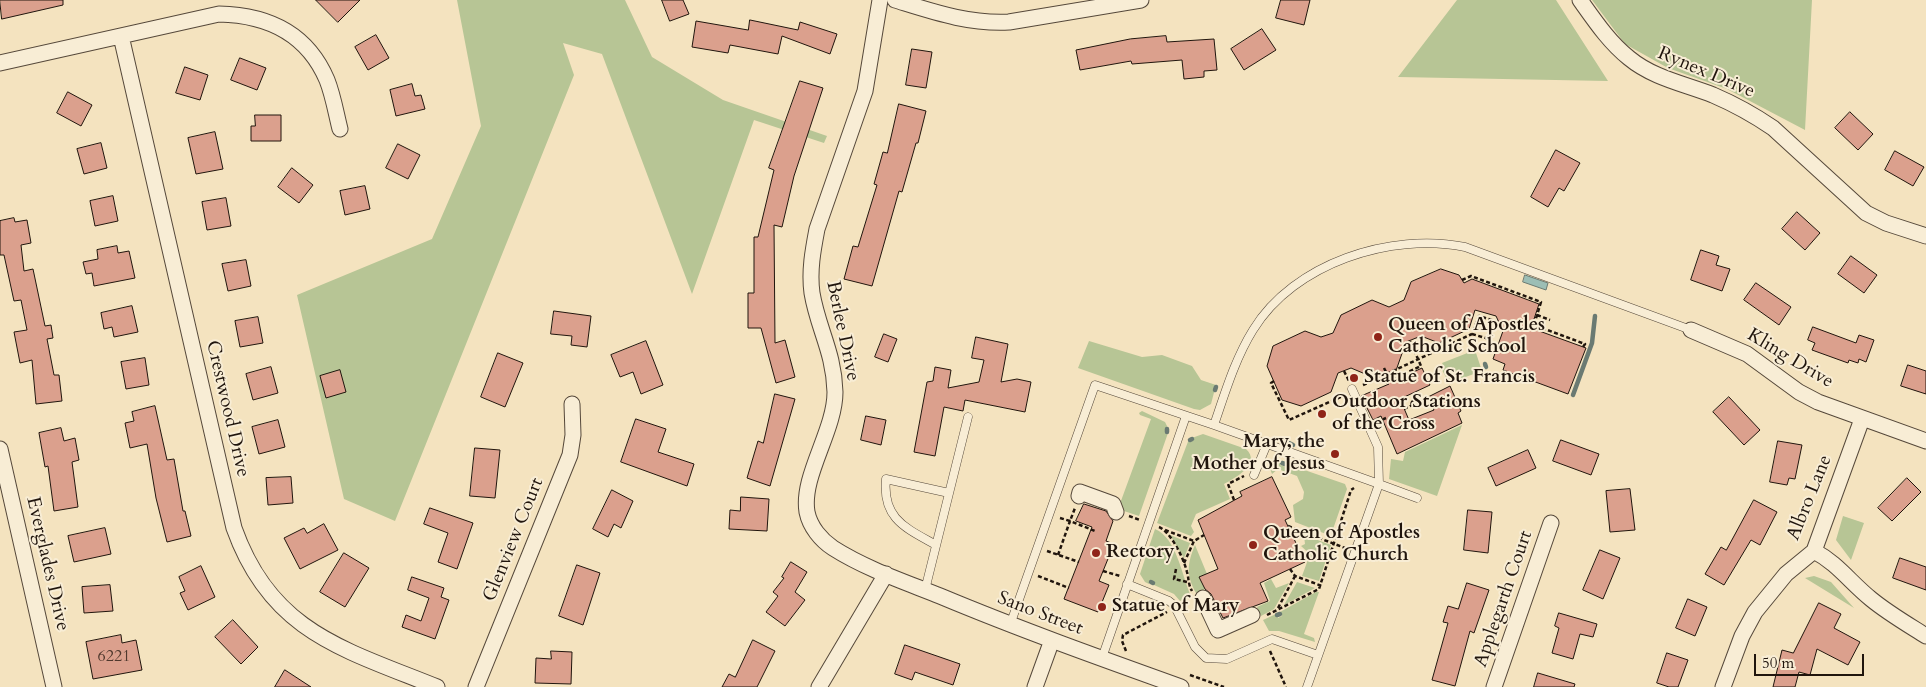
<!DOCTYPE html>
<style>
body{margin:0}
#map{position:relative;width:1926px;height:687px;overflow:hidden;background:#f4e3bf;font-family:Cardo,serif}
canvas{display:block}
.scale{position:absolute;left:1754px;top:654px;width:110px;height:22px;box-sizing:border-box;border:2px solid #20150d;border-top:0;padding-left:6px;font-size:15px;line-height:18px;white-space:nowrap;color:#20150d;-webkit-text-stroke:4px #f8edd5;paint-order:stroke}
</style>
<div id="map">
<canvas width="1926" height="687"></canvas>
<div class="scale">50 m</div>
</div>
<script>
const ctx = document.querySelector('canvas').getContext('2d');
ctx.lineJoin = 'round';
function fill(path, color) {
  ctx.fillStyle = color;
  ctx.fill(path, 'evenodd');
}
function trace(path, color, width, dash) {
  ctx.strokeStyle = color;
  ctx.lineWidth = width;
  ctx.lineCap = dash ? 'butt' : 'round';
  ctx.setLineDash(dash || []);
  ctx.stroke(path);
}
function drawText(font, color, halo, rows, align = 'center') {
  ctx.font = font + ' Cardo,serif';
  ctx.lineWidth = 4;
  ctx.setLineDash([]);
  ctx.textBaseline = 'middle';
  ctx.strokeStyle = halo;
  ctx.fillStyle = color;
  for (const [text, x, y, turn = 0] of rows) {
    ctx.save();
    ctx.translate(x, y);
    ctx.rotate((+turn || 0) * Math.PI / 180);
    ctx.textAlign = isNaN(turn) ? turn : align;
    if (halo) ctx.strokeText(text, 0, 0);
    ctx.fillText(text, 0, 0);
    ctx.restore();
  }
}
const green = new Path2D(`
 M457,0H625L652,57L723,100L827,136L824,143L754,120L692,294L602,54L563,43L574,75L395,521L344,499L297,295L432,239L481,126Z
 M1457,0H1556L1608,81L1398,77Z
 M1592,0H1812L1805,130L1727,89L1668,68L1625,44Z
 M1089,341L1142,357L1162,355L1192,366L1201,380L1216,385L1211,404L1200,410L1194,409L1078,368Z
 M1475,350L1482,371L1449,383L1442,370L1444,367L1442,363Z
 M1142,411L1165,422L1168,428L1166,433H1168L1139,516L1118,509L1151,419L1140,415L1139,413Z
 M1462,425L1437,496L1389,479L1391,459L1403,461L1405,452Z
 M1203,434L1246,449C1262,464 1235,478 1224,484L1230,499L1196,514L1191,526L1194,532L1191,536L1157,523L1189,439Z
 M1276,461L1281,462L1280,465L1286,467L1287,464L1345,484L1347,489L1332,532L1328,531L1326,534L1295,522L1293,505L1303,499L1304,492L1297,476L1278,469L1272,474L1269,466Z
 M1843,516L1864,523L1851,560L1836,540Z
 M1155,529C1177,538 1182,577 1191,596L1180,601L1174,594L1154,585V581L1150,580L1149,584L1145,582L1140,574Z
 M1299,533L1331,545L1319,581L1302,576L1310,554L1301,546L1305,544L1304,536L1297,539L1293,534Z
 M1170,535L1190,543L1184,558Z
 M1195,545L1207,574L1199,577L1205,589L1196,593C1186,575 1187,564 1195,545Z
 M1814,576L1831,582L1854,608L1805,578Z
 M1271,579L1276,588L1289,583L1274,609L1261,616L1257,607L1270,601L1264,583Z
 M1297,582L1315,588L1284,605Z
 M1316,592H1319L1304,634L1314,638L1315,642L1279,631H1269L1263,620L1276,614L1278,618L1282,616L1280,612Z`);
const water = new Path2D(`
 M1525,275L1548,283L1546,290L1523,282Z`);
const stream = new Path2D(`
 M1485,364L1486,367
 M1215,390L1216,387
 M1573,395L1592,343L1595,316
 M1167,432V429
 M1190,440L1192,439
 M1289,443L1293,445
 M1282,463L1285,464
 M1151,582L1153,583
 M1277,615L1280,614`);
const building = new Path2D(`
 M0,0H63V5L2,19Z
 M316,0H360L338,22Z
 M662,0H683L689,14L670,21Z
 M1281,0H1310L1304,25L1276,18Z
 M750,20L798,30L800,22L837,34L830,54L782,36L778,54L730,45L728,53L692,47L696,21L748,30Z
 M1262,29L1276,50L1244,70L1231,49Z
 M376,35L389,58L368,70L355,47Z
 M1166,36L1167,42L1214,39L1217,70L1204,71V77L1184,79L1182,60L1132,64L1131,61L1080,70L1076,50L1130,39Z
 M912,49L932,52L926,88L906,85Z
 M240,58L266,68L257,90L231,80Z
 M185,67L208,75L200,100L176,93Z
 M800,81L823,88L794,176L782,227L774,225L775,343L785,340L795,377L776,383L761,328H748V293H754V237H758L774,170L769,168Z
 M412,84L415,96L421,95L425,109L396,116L390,90Z
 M68,92L92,105L81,126L57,113Z
 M899,104L926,111L918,143H916L902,192L899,191L872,286L844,279L853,246L858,247L877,185L874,184L883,152L887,153Z
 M1850,112L1873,134L1858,150L1835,128Z
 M255,115H281V141H251V126H255Z
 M215,132L223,169L196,174L188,138Z
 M101,143L107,168L84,174L77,149Z
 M398,144L420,155L408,179L386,168Z
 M1556,150L1580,163L1564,191L1559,188L1548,207L1531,197Z
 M1895,151L1924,167L1913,186L1885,170Z
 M292,168L313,185L299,203L278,187Z
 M365,186L370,209L345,215L340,191Z
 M113,196L118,221L95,226L90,201Z
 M226,198L231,226L207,230L202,202Z
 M1797,212L1820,233L1805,250L1782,229Z
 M14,218L15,222L27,220L31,243L21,245L24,271L33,269L45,326L51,325L53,338L47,339L54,375H59L62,401L36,404L32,360L20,363L14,332L27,330L21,300L14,301L4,255H0V221Z
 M117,246L118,253L129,251L135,278L94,286L92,273L86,274L83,262L98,259L97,250Z
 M1701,250L1719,256L1716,265L1730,269L1722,291L1691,280Z
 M1851,256L1877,275L1864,293L1838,274Z
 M246,260L251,286L228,291L222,264Z
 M1441,269L1459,275L1464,283L1472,279L1539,304L1531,328L1586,348L1568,394L1503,370L1505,364L1493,359L1503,331L1496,316L1475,310L1469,329L1439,343L1421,336L1406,342L1392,382L1422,368L1430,385L1400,399L1409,420L1434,410L1428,397L1450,386L1461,411L1458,413L1462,423L1397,454L1381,416L1373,420L1361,396L1389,384L1351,368L1338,373L1331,392L1301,406L1282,400L1267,366L1273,346L1305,331L1321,337L1333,333L1341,315L1372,300L1389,307L1404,300L1411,282Z
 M1756,283L1791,307L1779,325L1744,300Z
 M132,306L138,332L114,337L112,327L104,329L101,313Z
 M554,311L591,316L587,347L571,345L572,336L551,334Z
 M258,317L263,343L240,347L235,321Z
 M1813,327L1856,343L1859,335L1874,340L1866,362L1859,359L1858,363L1849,360L1848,363L1812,350L1815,343L1808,340Z
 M884,334L897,339L888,362L875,357Z
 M976,337L1008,344L1001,382L1017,379L1031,382L1025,412L965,400L963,411L944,407L935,456L914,452L927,382L933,381L935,367L951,370L948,388L979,382L984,360L972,358Z
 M646,341L663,385L641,394L633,372L620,377L611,355Z
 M498,353L523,363L505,407L481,397Z
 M145,358L149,385L126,389L121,362Z
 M1908,365L1926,371V394L1901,386Z
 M271,367L278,393L253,400L246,374Z
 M340,370L346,392L326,398L320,376Z
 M775,394L795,399L770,486L747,478L758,441L763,443Z
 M1729,397L1760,430L1744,445L1713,412Z
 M155,406L167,460L174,459L183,511H185L191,536L167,542L156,498L147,444L130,448L125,423L134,421L132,412Z
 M866,416L886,420L881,445L861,440Z
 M636,419L666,429L658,452L694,464L687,486L621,462Z
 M278,420L285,447L259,454L252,427Z
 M61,428L64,441L75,438L79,460L72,462L78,507L54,511L48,466L45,467L39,433Z
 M1561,440L1599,454L1591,475L1553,461Z
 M1778,441L1802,445L1795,479L1789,478L1787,485L1770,482Z
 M475,448L500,450L495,498L470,496Z
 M1528,450L1536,468L1496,486L1488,468Z
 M291,477L293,503L268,505L266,478Z
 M1272,477L1291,517L1285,520L1305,562L1260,583L1268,601L1223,618L1211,594L1205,589L1199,577L1218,569L1198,520L1242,496L1240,492Z
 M1907,478L1921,492L1892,521L1878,508Z
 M1630,489L1635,530L1610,532L1606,491Z
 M612,490L633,501L621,528L614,524L608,537L593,529Z
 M741,497L769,499L767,531L729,529L730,510L740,511Z
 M1754,500L1777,512L1760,545L1751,540L1724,585L1705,574L1721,547L1726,550Z
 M1084,504L1106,511L1113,521L1106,541L1114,544L1099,581L1109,585L1098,612L1064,599L1092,527L1076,521Z
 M430,508L473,523L457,569L438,562L448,533L424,524Z
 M1468,510L1492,512L1488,553L1464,550Z
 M324,524L338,550L300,569L284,538L304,528L307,533Z
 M105,528L111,554L74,562L68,536Z
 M1600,550L1620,558L1603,599L1583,590Z
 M344,553L369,568L345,607L320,592Z
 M1900,558L1926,567V590L1893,578Z
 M791,562L807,572L795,592L805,600L785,626L766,612L778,596L773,592L784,578L782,577Z
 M577,565L600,573L583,625L559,616Z
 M201,566L215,597L188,610L180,593L185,591L179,577Z
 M412,577L444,588L441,597L449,600L435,639L402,627L406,615L421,621L429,598L408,590Z
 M1467,583L1489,590L1474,633L1470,631L1455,686L1432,680L1448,623L1443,622L1448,606L1458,609Z
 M110,585L113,611L84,613L82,587Z
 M1688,599L1707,607L1695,636L1676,628Z
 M1819,603L1841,614L1834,628L1860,642L1848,665L1817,649L1810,675L1799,672L1795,687H1773L1782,650L1793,653Z
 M1559,613L1597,624L1593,637L1580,634L1573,659L1552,653L1559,628L1555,626Z
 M233,620L258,647L241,664L215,637Z
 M121,635L122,643L136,640L142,670L93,679L86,642Z
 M753,640L775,651L757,687H722L729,674L735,677Z
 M905,645L960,664L953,685L915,672L912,680L895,674Z
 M551,651L572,652L571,684L535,683L536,658L551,659Z
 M1667,653L1688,660L1678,687H1669L1657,683Z
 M285,670L311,687H275Z
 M1538,673L1575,684L1574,687H1534Z`);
const path = new Path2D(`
 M1462,280L1471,276L1541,302L1534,325L1585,344L1583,347
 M1537,315L1550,320
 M1472,334L1489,339L1496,323
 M1384,368L1387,374
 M1344,371L1349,381
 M1383,376L1386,382L1421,366L1410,341
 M1274,381L1271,383L1289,420L1343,396
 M1363,385L1472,334L1479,316L1498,322
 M1411.5 404a3.5 3.5 0 1 1 7 0a3.5 3.5 0 1 1-7 0Z
 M1404,409L1412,405
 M1377,422L1386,418
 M1234,500L1228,484L1244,476
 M1129,516L1140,520
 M1060,518L1070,521L1075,508
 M1288,526L1345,548
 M1159,527C1171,532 1184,559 1187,572C1189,579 1188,584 1192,591
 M1165,530L1194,541
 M1047,551L1079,562
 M1058,555L1070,521L1095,531
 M1184,563L1194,541L1204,535
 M1176,569L1174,579L1187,582
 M1290,569L1295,576L1322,586
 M1103,571L1120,576
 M1038,576L1069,588
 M1278,608L1295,576
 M1267,615L1319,589L1351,490L1354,488
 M1126,651L1122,641L1123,635L1167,612
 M1270,651L1286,687
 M1190,675L1224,687`);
const lane = new Path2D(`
 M1352,389L1378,447L1379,484L1417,498
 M1214,425L1379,484L1307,687
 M1254,475L1267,444
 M936,545C906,528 882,519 886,479L949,493
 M1127,584L1169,601L1174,605L1195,647L1206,658L1227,659L1272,639L1318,655
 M925,590L968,417
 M1010,625L1095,385L1214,425C1225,393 1235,359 1253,330C1294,263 1391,232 1465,247L1691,330
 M1102,658L1186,416`);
const street = new Path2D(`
 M880,0L865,91L817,229C813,250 809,271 812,293C818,329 834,352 835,392C835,431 801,476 807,512C810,527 821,540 833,548C866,569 905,582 940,596C1019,629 1100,658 1181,687
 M895,0C934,12 968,24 1009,22L1141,0
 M1580,0C1595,21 1609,42 1629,58C1653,78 1685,84 1713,95C1734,104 1754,115 1773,128L1866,213L1886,223L1926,236
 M121,36L234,528C271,632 343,649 437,687
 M0,63L219,14C268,15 307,33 327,80C333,95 336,113 340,129
 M1691,330L1747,354L1799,392L1818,402L1926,441
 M0,449L54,687
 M1079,496L1080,492L1113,504L1116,512
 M1814,551C1837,563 1851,583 1871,599C1888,613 1907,624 1926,636
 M1203,598L1218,630L1252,615
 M476,687L570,455L573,435L572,404
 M819,687L886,574
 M1035,687L1052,640
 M1494,687L1551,523
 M1723,687L1742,636L1755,612L1786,574L1814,551L1862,419`);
const markers = [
 [1378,337,5,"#8f2418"],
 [1354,378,5,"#8f2418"],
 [1322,414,5,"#8f2418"],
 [1335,454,5,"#8f2418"],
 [1253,545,5,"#8f2418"],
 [1096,553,5,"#8f2418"],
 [1102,607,5,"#8f2418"]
];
const numberNames = [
 ["6221",114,657]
];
const streetNames = [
 ["Rynex Drive",1706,73,23],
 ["Berlee Drive",842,331,78],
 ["Kling Drive",1790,359,31],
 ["Crestwood Drive",227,409,77],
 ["Albro Lane",1810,498,-68],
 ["Glenview Court",514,540,-68],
 ["Everglades Drive",47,564,77],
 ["Applegarth Court",1504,599,-71],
 ["Sano Street",1040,614,21]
];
const poiNames = [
 ["Queen of Apostles",1388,326],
 ["Catholic School",1388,348],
 ["Statue of St. Francis",1364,378],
 ["Outdoor Stations",1332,403],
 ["of the Cross",1332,425],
 ["Mary, the",1325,443,"right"],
 ["Mother of Jesus",1325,465,"right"],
 ["Queen of Apostles",1263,534],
 ["Catholic Church",1263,556],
 ["Rectory",1106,553],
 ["Statue of Mary",1112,607]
];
fill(green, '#b7c595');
fill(water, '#9cbeb5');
trace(water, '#6a7a72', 1);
trace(stream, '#6a7a72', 4.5);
fill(building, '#dba08d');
trace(building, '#20150d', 1);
trace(lane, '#55483a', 9);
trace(street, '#55483a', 17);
trace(path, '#20150d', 2.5, [4, 2.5]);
trace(lane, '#f8edd5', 8);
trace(street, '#f8edd5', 15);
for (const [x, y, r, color] of markers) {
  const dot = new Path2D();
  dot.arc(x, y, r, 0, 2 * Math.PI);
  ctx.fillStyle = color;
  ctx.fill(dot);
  trace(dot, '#f8edd5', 2);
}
drawText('16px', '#4f382d', null, numberNames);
drawText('19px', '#20150d', '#f8edd5', streetNames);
drawText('bold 19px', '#20150d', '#f8edd5', poiNames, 'left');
</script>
